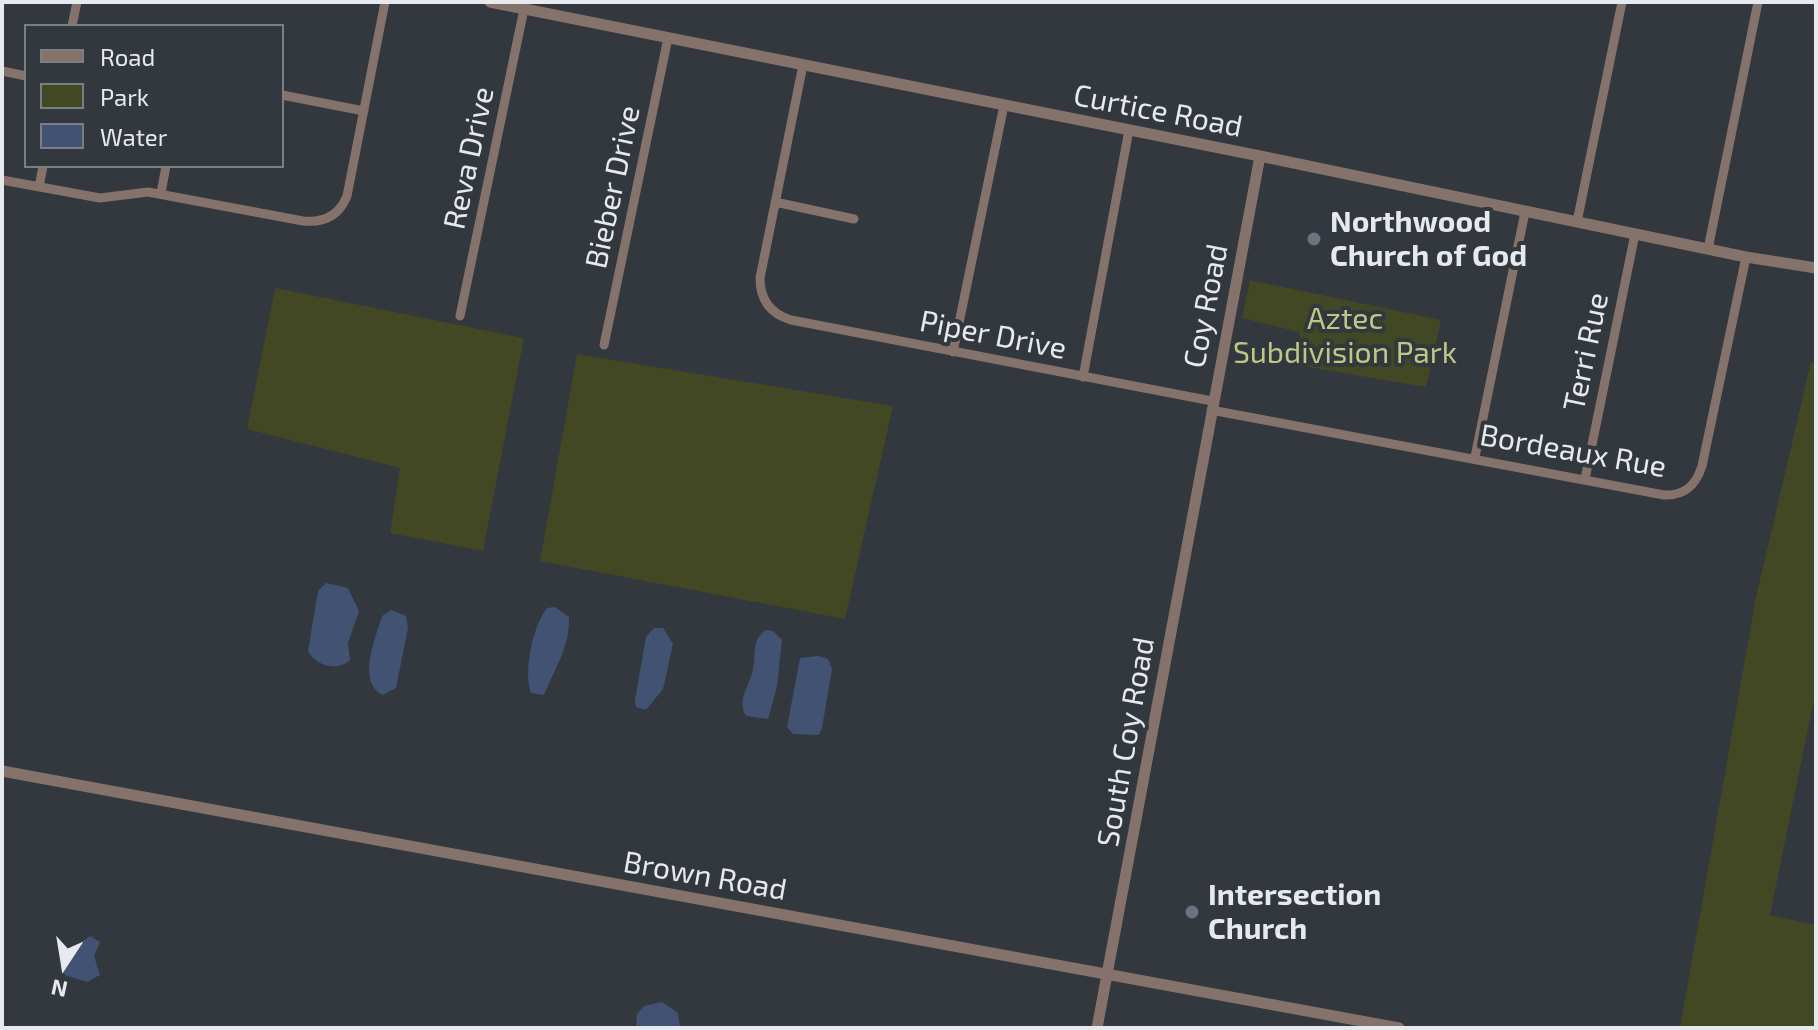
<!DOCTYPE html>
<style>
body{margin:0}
#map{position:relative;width:1818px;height:1030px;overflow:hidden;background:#32383e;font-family:"Exo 2",sans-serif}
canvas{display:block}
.frame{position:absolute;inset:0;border:4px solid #e6eaee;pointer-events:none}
.legend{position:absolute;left:24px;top:24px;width:260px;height:144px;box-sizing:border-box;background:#32383e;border:2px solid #7a7f84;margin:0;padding:10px 14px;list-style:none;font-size:24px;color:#e6eaee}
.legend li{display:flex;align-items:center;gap:16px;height:40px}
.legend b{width:40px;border:2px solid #7a7f84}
.north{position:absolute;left:24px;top:926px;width:80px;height:80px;-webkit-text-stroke:6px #32383e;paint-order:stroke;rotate:192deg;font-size:22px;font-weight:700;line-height:32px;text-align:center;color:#e6eaee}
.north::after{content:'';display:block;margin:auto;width:28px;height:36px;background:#e6eaee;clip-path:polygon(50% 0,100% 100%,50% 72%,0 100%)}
</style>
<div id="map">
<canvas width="1818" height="1030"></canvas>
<div class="frame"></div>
<ul class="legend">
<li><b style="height:10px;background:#85726a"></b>Road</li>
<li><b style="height:22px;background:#424823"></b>Park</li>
<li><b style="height:22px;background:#425273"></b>Water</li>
</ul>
<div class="north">N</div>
</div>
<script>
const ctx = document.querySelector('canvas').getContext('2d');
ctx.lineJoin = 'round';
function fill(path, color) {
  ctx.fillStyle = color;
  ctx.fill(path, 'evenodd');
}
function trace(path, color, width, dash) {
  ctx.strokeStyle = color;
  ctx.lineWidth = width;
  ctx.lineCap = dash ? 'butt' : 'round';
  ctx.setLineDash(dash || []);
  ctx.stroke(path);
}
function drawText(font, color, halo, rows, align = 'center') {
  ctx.font = font + ' "Exo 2",sans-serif';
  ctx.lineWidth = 8;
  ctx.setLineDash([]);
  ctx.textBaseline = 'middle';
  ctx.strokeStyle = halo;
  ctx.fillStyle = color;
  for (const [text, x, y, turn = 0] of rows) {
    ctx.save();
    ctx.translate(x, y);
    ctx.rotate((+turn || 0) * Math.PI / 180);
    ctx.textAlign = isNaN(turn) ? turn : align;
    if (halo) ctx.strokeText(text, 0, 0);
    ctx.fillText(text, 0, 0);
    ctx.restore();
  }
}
const green = new Path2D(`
 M1250,280L1441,320L1426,387L1308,367L1299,332L1242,318Z
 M275,288L524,338L483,551L390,533L400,468L247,429Z
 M577,354L893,406L845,619L540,561Z
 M1811,362L1816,363V689L1770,915L1816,925V1028H1680L1756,597Z`);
const water = new Path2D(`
 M326,583L348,588L359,611L348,643L350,660C337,672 316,666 308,651L318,591Z
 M555,607L569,617C570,647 555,668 544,695L531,693C523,672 533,625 547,608Z
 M391,610L406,616L408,628L396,688L383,695C356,682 376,637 382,616Z
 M654,628H663L673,644L663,689L646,710L636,707L635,700L646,637Z
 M766,630L773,631L782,640L777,686L768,719L746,716C737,699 748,689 752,673C757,657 750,641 766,630Z
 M818,656L828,659L832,669L822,728L819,735L793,734L787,727L800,658Z
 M90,936L100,942L94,956L100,975L87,982L65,975L61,969L64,955Z
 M662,1002L678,1013L680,1028H636L637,1014L644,1006Z`);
const minor = new Path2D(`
 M72,26L77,2
 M803,65L760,278C760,300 771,314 791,320L1212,401
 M2,71L26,76
 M282,95L364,111
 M2,180L100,198L148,192L303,221C323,223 339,216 347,196L385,2
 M39,187L43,166
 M161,193L166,166
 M775,202L854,219
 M1577,222L1622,2
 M1708,249L1758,2
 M460,316L524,9
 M604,345L668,38
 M953,352L1004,105
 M1083,377L1129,130
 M1211,410L1664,495C1685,496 1696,485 1702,466L1746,257
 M1475,457L1525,212
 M1585,479L1635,234`);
const tertiary = new Path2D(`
 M490,2L1260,156L1746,257L1816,268
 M2,771L1399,1028
 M1097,1028L1260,156`);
const markers = [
 [1314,239,8,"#6b7280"],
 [1192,912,8,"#6b7280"]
];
const streetNames = [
 ["Curtice Road",1158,111,11],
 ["Reva Drive",469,158,-78],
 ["Bieber Drive",613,187,-78],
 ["Coy Road",1206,306,-79],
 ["Piper Drive",993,335,11],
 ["Terri Rue",1586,352,-78],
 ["Bordeaux Rue",1573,451,10],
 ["South Coy Road",1126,742,-80],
 ["Brown Road",705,876,10]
];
const poiNames = [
 ["Northwood",1330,222],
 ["Church of God",1330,256],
 ["Intersection",1208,895],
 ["Church",1208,929]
];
const parkNames = [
 ["Aztec",1345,319],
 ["Subdivision Park",1345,353]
];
fill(green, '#424823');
fill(water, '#425273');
trace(minor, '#85726a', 9);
trace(tertiary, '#85726a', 11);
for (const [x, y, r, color] of markers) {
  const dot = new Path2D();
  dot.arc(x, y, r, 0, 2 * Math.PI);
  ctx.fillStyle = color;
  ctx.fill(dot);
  trace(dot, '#32383e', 3);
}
drawText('30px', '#e6eaee', '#32383e', streetNames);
drawText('bold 30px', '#e6eaee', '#32383e', poiNames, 'left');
drawText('30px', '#bcc986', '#32383e', parkNames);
</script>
